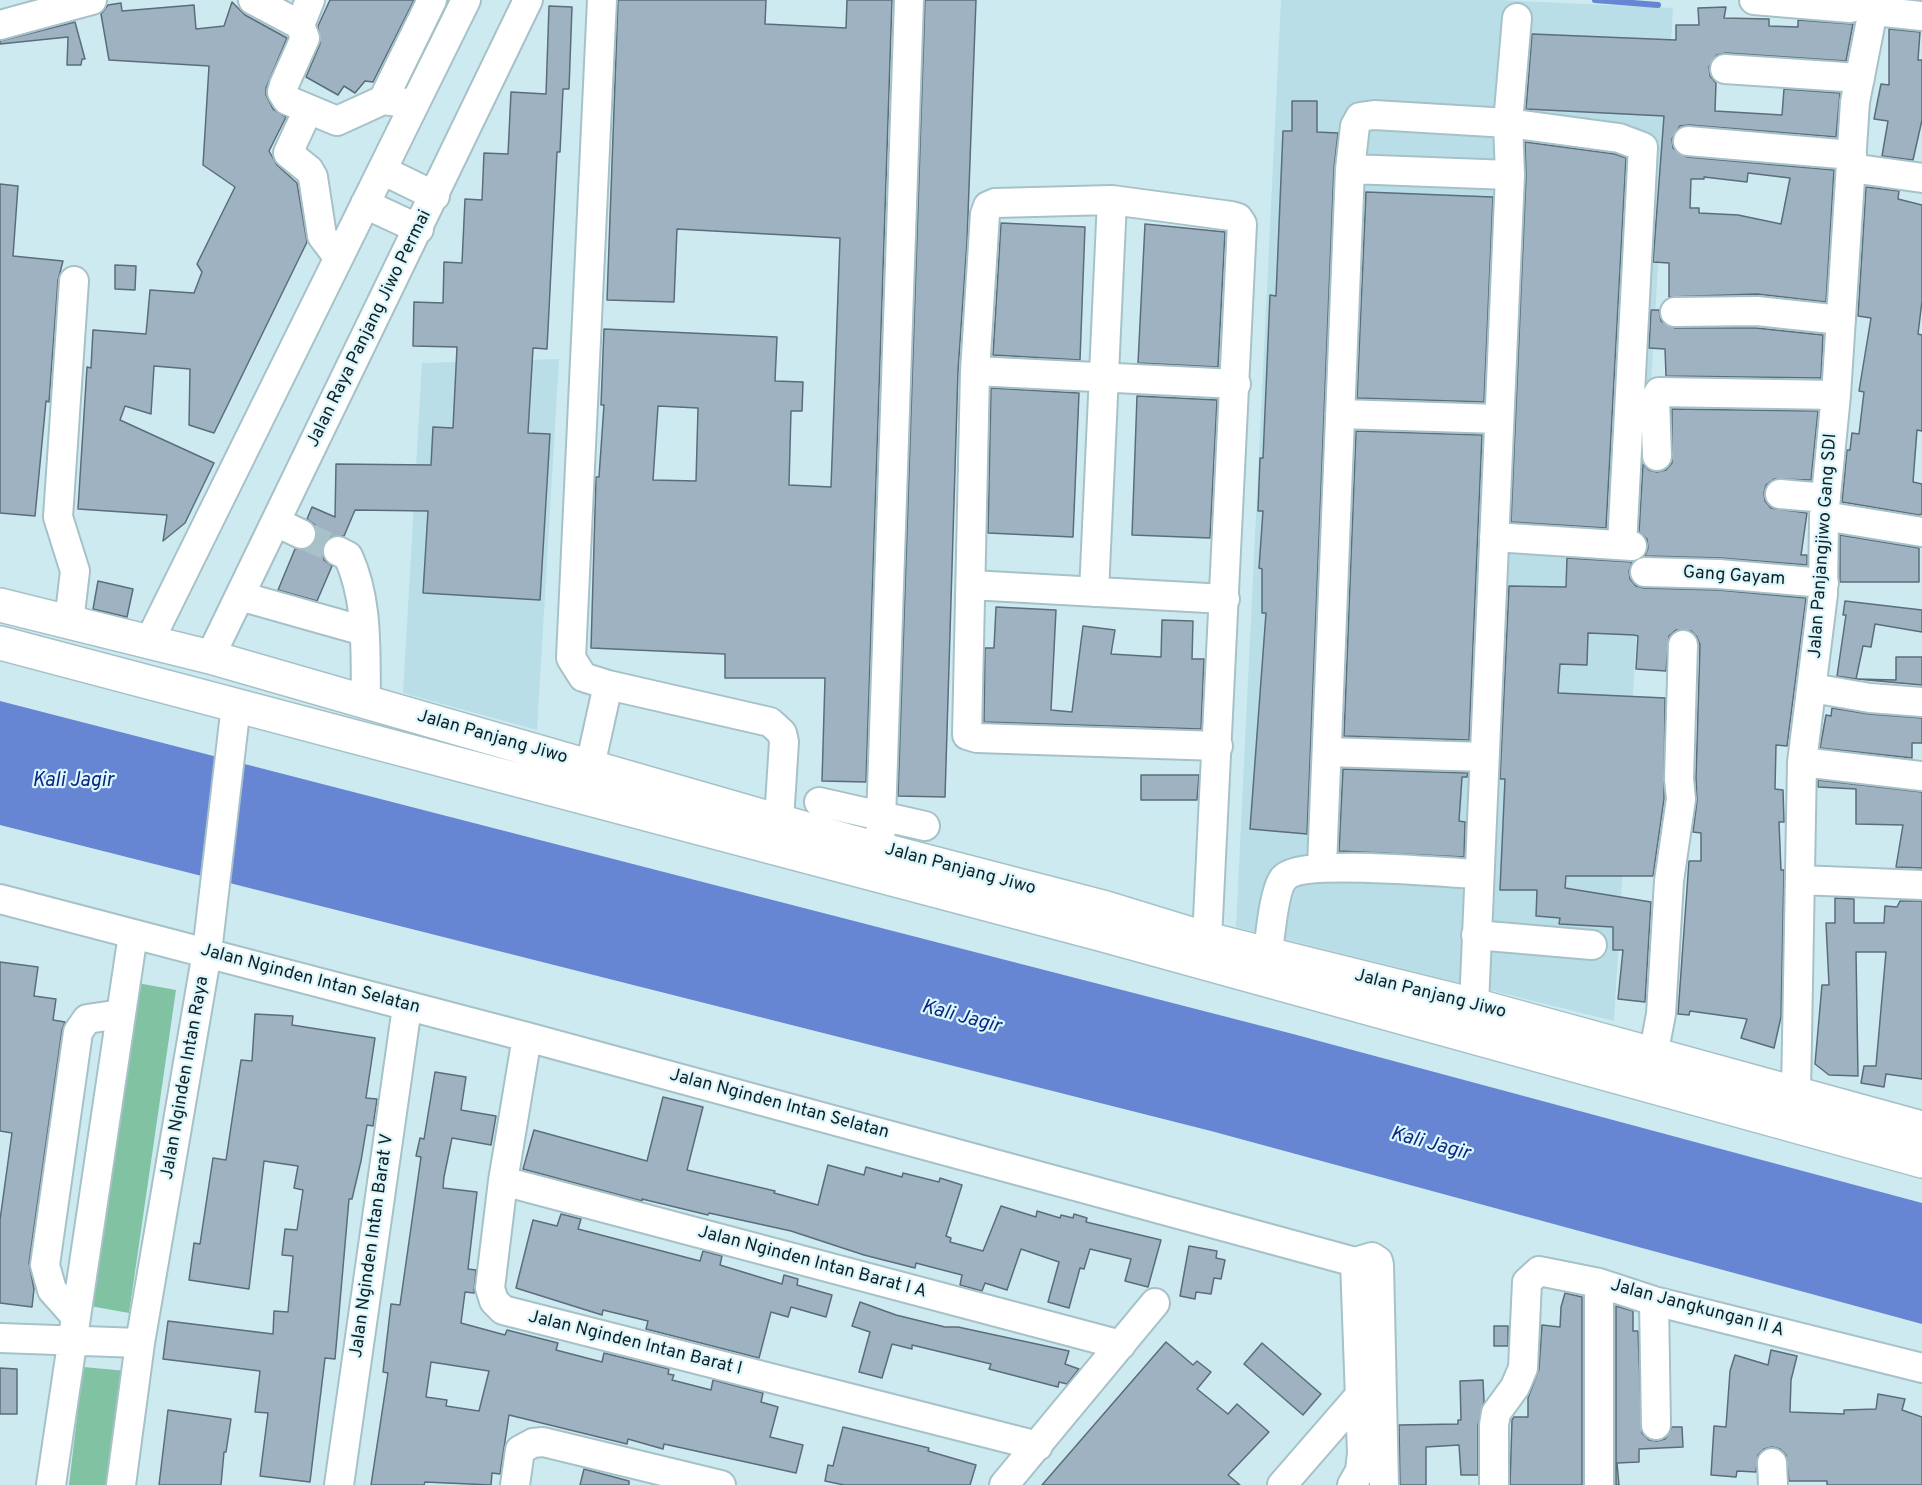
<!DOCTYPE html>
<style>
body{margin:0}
canvas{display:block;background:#cdeaf1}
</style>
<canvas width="1922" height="1485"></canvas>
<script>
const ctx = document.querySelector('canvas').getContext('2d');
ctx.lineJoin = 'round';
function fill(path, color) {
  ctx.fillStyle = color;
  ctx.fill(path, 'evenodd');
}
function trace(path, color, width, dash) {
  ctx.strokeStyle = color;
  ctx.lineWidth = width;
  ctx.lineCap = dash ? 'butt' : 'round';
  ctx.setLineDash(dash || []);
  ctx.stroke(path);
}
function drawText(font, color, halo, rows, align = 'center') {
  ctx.font = font + ' Overpass,sans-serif';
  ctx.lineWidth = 4.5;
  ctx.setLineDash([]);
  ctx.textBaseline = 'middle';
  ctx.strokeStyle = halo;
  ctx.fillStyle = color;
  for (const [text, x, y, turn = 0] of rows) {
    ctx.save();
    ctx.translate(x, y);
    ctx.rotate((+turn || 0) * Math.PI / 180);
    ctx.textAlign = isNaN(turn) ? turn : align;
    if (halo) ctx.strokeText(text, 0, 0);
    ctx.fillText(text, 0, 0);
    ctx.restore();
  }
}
const built = new Path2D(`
 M1281,0H1498L1673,8L1614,1021L1236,927Z
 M559,359L537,730L403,693L422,363Z`);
const green = new Path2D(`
 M132,982L176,990L129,1313L90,1306Z
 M83,1367L127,1371L111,1485H69Z`);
const water = new Path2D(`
 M0,701L1293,1034L1922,1203V1324L1211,1131L0,825Z`);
const stream = new Path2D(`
 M1595,0L1658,5`);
const building = new Path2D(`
 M330,0H414L373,82L365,81L355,93L344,86L338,95L306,77L320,44L318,26Z
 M618,0H766L765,24L846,28L847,0H892L866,782L822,781L825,678H725V654L591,648L596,477H599L604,405H601L604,329L777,337L775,381L803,382L802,411H791L789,485L831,487L840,238L677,229L674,302L607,300ZM658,406L698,408L696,481L653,480Z
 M925,0H976L967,242L958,371L945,797L898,796Z
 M232,2L245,15L287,38L266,88V95L273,109L286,117L269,151L277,165L297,183L307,242L214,433L189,425L190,369L154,366L151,414L125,406L120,420L214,463L185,523L163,541L167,515L78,509L87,367L91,368L93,330L146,334L150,290L194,293L202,272L197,264L235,187L203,165L209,66L109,60L101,14L108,5L121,3L122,11L194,5L196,29L224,26Z
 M549,6L572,7L569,89H563L560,152H557L547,349L533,348L528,433L550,434L540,600L423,593L428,511L355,510L344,536L329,537L323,544L324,560L332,566L317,601L278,590L295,549L310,548L316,541L315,525L307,519L312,507L335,517L336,464L431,465L433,427L453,428L457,347L413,346L414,302L443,303L444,262L462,263L465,199L482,200L484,153L508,154L511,92L546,94Z
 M1726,7L1724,18L1769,19V26L1798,27V20L1853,24L1846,61L1726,53L1717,55L1709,67L1710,76L1716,83L1715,111L1782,115L1784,89L1840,93L1836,137L1689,125L1680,126L1672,139L1673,148L1687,157L1834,170L1826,302L1757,294L1669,297V263L1653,262L1664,116L1526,109L1532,34L1676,40V25H1699L1698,8ZM1748,173L1790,178L1781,224L1738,215L1699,213V208H1690L1691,179H1704V177L1747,182Z
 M75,22L85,59H82L81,65H67L68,37L0,44V41Z
 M1889,29L1920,32L1918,60H1922V120L1913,160L1882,156L1888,121L1874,119L1881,84L1889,85Z
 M1292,101H1317V132L1338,133L1334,168L1307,834L1250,829L1266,613H1262V569L1259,568L1263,511H1258L1260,458H1263L1270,295L1276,296L1283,131H1292Z
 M1525,142L1615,154L1626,158L1606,528L1511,522L1526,176Z
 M0,184L18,186L13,256L63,261L58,280L49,402L46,401L35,516L0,513Z
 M1866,187L1899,191L1898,199L1922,205V301L1918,334L1922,335V431L1917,430L1913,482L1922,484V514L1919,515L1842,502L1847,450H1850L1852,433L1859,434L1864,392L1859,391L1871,318L1858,316Z
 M1366,192L1493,197L1484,402L1357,398Z
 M1001,223L1085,227L1080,360L993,355Z
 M1145,224L1225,232L1218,367L1138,363Z
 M115,265L136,266L135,290L115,289Z
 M1651,310H1659L1661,321L1675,328H1756L1823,335L1821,378L1666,376L1665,349L1649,348Z
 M991,388L1079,393L1073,537L988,533Z
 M1137,396L1217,400L1210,538L1132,535Z
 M1672,409L1818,411L1811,480L1774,479L1766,485L1764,493L1765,501L1771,508L1807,513L1801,555H1807V565L1720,558L1645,556L1648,548L1647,539L1639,532L1643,464L1649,470L1657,472L1666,470L1672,463Z
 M1356,431L1482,435L1469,740L1344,736Z
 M1840,535L1919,548V582H1840Z
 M1567,558L1632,562L1629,571L1630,579L1636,586L1644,588L1718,590L1806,598L1787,746L1776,745L1775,789L1783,790L1784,822H1779L1781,870H1784L1781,1017L1774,1048L1741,1038L1747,1019L1690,1011L1689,1015L1678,1014L1689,861H1701V833L1693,832L1697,801L1696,778L1700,645L1697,637L1691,631L1676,630L1669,636L1666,671L1636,669L1638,636L1634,635L1588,633L1587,665L1560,664L1558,693L1665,698L1664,799L1653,876H1566L1565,888L1651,902L1645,1002L1618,999L1623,950H1613V927L1559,924L1560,918L1536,916L1537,890H1500L1505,779H1500L1509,586L1566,587Z
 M98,581L133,589L127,617L93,609Z
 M1845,601L1922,610V632L1875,624L1871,647L1863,646L1856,679L1837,676L1846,615H1843Z
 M996,607L1056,610L1051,710L1072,712L1083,626L1115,630L1111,654L1161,657L1162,620L1193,621L1192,659H1204L1201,729L984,722L985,648H994Z
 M1896,657H1922V685L1857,679L1896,680Z
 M1832,708L1869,714L1922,718V743H1912V758L1820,748L1826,715L1831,716Z
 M1343,769L1468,773L1467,777H1462L1459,821L1465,822L1464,857L1339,851Z
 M1141,775H1199L1197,800H1141Z
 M1818,780L1922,792V868L1896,867L1903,825L1856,824V789L1818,787Z
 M1835,898L1854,899V923H1884L1885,906L1897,907L1900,901H1922V1079L1886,1074L1884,1087L1861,1083L1864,1066H1876L1886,952H1856L1858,1076L1829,1075L1815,1064L1822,985H1829L1826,923H1835Z
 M0,962L38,967L34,996L56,999L53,1020L65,1022L62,1030L29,1263L34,1289L32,1307L0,1303V1220L12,1133L0,1131Z
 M255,1014L293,1016L292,1025L375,1038L366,1098L377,1099L373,1126L367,1125L361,1161L352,1199H349L335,1359L325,1358L310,1482L260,1476L268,1413L255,1412L260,1371L163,1359L168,1321L273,1334L274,1311L288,1312L293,1256L282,1255L285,1229L297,1230L303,1190L294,1188L298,1166L264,1161L249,1289L189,1280L194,1243L200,1244L213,1158L226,1160L241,1060L252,1061Z
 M435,1072L466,1077L461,1110L496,1116L491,1145L452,1138L444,1177L443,1188L477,1192L468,1269L476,1270L474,1293L465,1292L461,1323L505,1335L507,1330L558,1343L556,1350L602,1362L604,1353L669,1369L668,1374L674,1375L672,1380L711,1390L713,1380L763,1393L761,1402L778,1407L770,1437L803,1445L796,1473L664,1444L663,1449L628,1439L627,1444L509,1415L500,1474L492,1473L491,1485L425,1482L424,1485H371L388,1373L383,1372L391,1304L400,1305L421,1157L416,1156L420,1138L424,1139ZM431,1362L489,1371L479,1411L446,1406L447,1400L426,1397Z
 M663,1097L703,1107L687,1170L775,1191L774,1193L818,1205L828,1165L864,1175L866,1167L902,1177L903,1173L939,1182L940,1178L962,1185L946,1236L951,1238L950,1242L983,1251L1001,1206L1036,1217L1037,1211L1060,1218L1061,1215L1073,1218L1074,1214L1087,1218L1086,1222L1161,1240L1148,1287L1125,1281L1131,1259L1090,1249L1084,1269L1080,1268L1069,1308L1048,1302L1059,1262L1021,1249L1007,1290L985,1283L982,1291L960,1285L962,1275L931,1267L916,1263L915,1268L864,1255L791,1231L709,1213L708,1215L642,1199V1201L523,1169L534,1130L647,1161Z
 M561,1214L581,1219L578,1229L700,1261L703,1251L722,1256L720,1265L782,1284L784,1275L798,1279L797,1285L832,1295L826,1317L791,1307L788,1317L771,1312L759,1358L646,1329L648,1321L603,1310L602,1315L516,1288L533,1220L557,1226Z
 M1189,1246L1217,1251L1216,1258L1225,1260L1221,1279L1214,1278L1211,1294L1196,1292L1195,1299L1180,1296Z
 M1565,1293L1582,1297V1485H1510L1512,1420L1514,1417H1528V1398L1539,1369L1542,1325L1560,1327L1561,1307Z
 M860,1302L896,1315L945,1327H958L1069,1351L1065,1364L1079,1369L1067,1384L1059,1382L1058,1387L989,1369L991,1364L912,1345V1349L892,1344L882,1378L859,1372L870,1332L852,1326Z
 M1616,1306L1633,1311V1331H1638L1642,1433L1649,1440L1657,1441L1665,1439L1672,1427H1682L1683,1447L1639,1449V1462L1617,1463L1619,1485H1616Z
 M1494,1326H1508V1346H1494Z
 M1166,1342L1193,1365L1197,1361L1211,1372L1197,1389L1228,1414L1237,1404L1269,1432L1228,1475L1240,1485H1042Z
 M1262,1343L1321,1394L1303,1415L1244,1364Z
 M1771,1350L1797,1356L1791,1380L1790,1412L1844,1414V1410L1876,1409L1878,1394L1905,1399L1902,1410L1922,1417V1485H1827V1481H1789L1786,1455L1780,1449L1772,1447L1764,1449L1758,1455L1756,1472L1737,1471L1736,1477L1711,1475L1714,1426L1726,1427L1730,1371L1735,1355L1768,1365Z
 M0,1368L17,1369V1414H0Z
 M1483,1380L1484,1402L1478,1425V1475H1461L1459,1445L1426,1447V1485H1400L1399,1425L1458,1424V1420H1461L1460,1381Z
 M168,1410L231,1419L226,1452H224L221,1485H159Z
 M843,1427L929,1448L928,1451L976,1465L970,1485H844L825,1481L828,1465L833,1466Z
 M584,1469L629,1481V1485H580Z`);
const minorTunnel = new Path2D(`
 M301,534L338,551`);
const minor = new Path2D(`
 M253,0L300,25L305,38L284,85L282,92L287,100L337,121L383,100L414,104
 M602,0L571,658L583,677L608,685L770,722L782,733L784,742L779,820
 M1754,0L1850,8
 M1874,11L1922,16
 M0,25L92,0
 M300,25L310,0
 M1725,69L1860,78
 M383,100L432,0
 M308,110L288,153L309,170L313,177L322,236L338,257
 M1688,141L1852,155
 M1851,168L1922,178
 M1350,169L1510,175
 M382,170L435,196
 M365,204L419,229
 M1675,312L1757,311L1841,320
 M975,371L1236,384
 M1340,414L1499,419
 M1657,456L1655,399L1659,392L1836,395
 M1780,494L1826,498
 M1824,516L1922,532
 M276,522L301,534
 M1494,537L1632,546
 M338,551L348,556C369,602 365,652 366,702
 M1645,572L1719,574L1824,583
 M971,585L1225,599
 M1094,592L1112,200
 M240,596L364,631
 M69,622L75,571L58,517L74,281
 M149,642L466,0
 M210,657L528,0
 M1812,688L1870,698L1922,702
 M1327,752L1484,757
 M1802,762L1922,776
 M590,766L608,685
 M819,802L925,826
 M880,849L909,0
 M1322,866L1350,169L1355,126L1360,117L1374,115L1508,123L1619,138L1643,147L1622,545
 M1800,880L1922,885
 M0,899L527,1037L1355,1262
 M1476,935L1592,945
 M1207,939L1242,224L1238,218L1231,216L1112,200L995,203L988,206L985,214L975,371L967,735L977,738L1218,746
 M1268,953C1270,937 1274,889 1284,878C1302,858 1447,873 1479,874
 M1474,1005L1510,175L1508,123L1517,18
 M527,1037L503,1181L490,1288L494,1301L503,1310L1038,1446
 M1653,1056L1661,1014L1669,881L1681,799L1679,779L1683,645
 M1796,1093L1802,762L1823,594L1824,516L1836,395L1855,102L1875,0
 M503,1181L1121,1345
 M1355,1262L1372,1257L1378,1261L1379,1265L1384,1485
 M1599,1283V1485
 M1654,1301L1656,1425
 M76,1317L52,1290L45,1265L78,1032L87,1019L121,1014
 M0,1338L140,1343
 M1772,1463L1773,1485
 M51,1485L133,934
 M121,1485L140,1343L207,952L236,705
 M339,1485L407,1007
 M515,1485L520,1450L533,1443L543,1442L721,1485
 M1004,1485L1155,1303
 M1282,1485L1361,1394
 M1352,1485L1360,1471L1362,1453L1355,1262
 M1494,1485V1425L1496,1413L1515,1387L1523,1368L1527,1282L1539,1271L1599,1283L1654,1301L1922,1368`);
const major = new Path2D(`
 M0,605L210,657L852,842L1106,908L1207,939L1474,1005L1922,1128
 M0,643L1100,934L1922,1161`);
const streetNames = [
 ["Jalan Raya Panjang Jiwo Permai",370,329,-64],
 ["Jalan Panjangjiwo Gang SDI",1824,546,-86],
 ["Gang Gayam",1734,577,4],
 ["Jalan Panjang Jiwo",492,738,16],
 ["Jalan Panjang Jiwo",960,870,15],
 ["Jalan Nginden Intan Selatan",310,980,15],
 ["Jalan Panjang Jiwo",1430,995,14],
 ["Jalan Nginden Intan Raya",186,1078,-80],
 ["Jalan Nginden Intan Selatan",779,1105,15],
 ["Jalan Nginden Intan Barat V",373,1246,-82],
 ["Jalan Nginden Intan Barat I A",812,1263,15],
 ["Jalan Jangkungan II A",1697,1309,15],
 ["Jalan Nginden Intan Barat I",635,1344,14]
];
const waterNames = [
 ["Kali Jagir",73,782],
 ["Kali Jagir",961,1018,15],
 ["Kali Jagir",1430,1145,15]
];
fill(built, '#b9dee7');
fill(green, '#81c2a2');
fill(water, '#6686d3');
trace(stream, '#6686d3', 6);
fill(building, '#9eb2c1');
trace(building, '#5b6d7b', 1.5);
trace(minorTunnel, '#a8c1c8', 28, [28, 14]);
trace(minor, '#a6c2c8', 32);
trace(major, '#a6c2c8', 36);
trace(minor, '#fff', 28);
trace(major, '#fff', 33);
drawText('18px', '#151f22', '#daf7fe', streetNames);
drawText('italic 20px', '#0e257e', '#daf7fe', waterNames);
</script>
